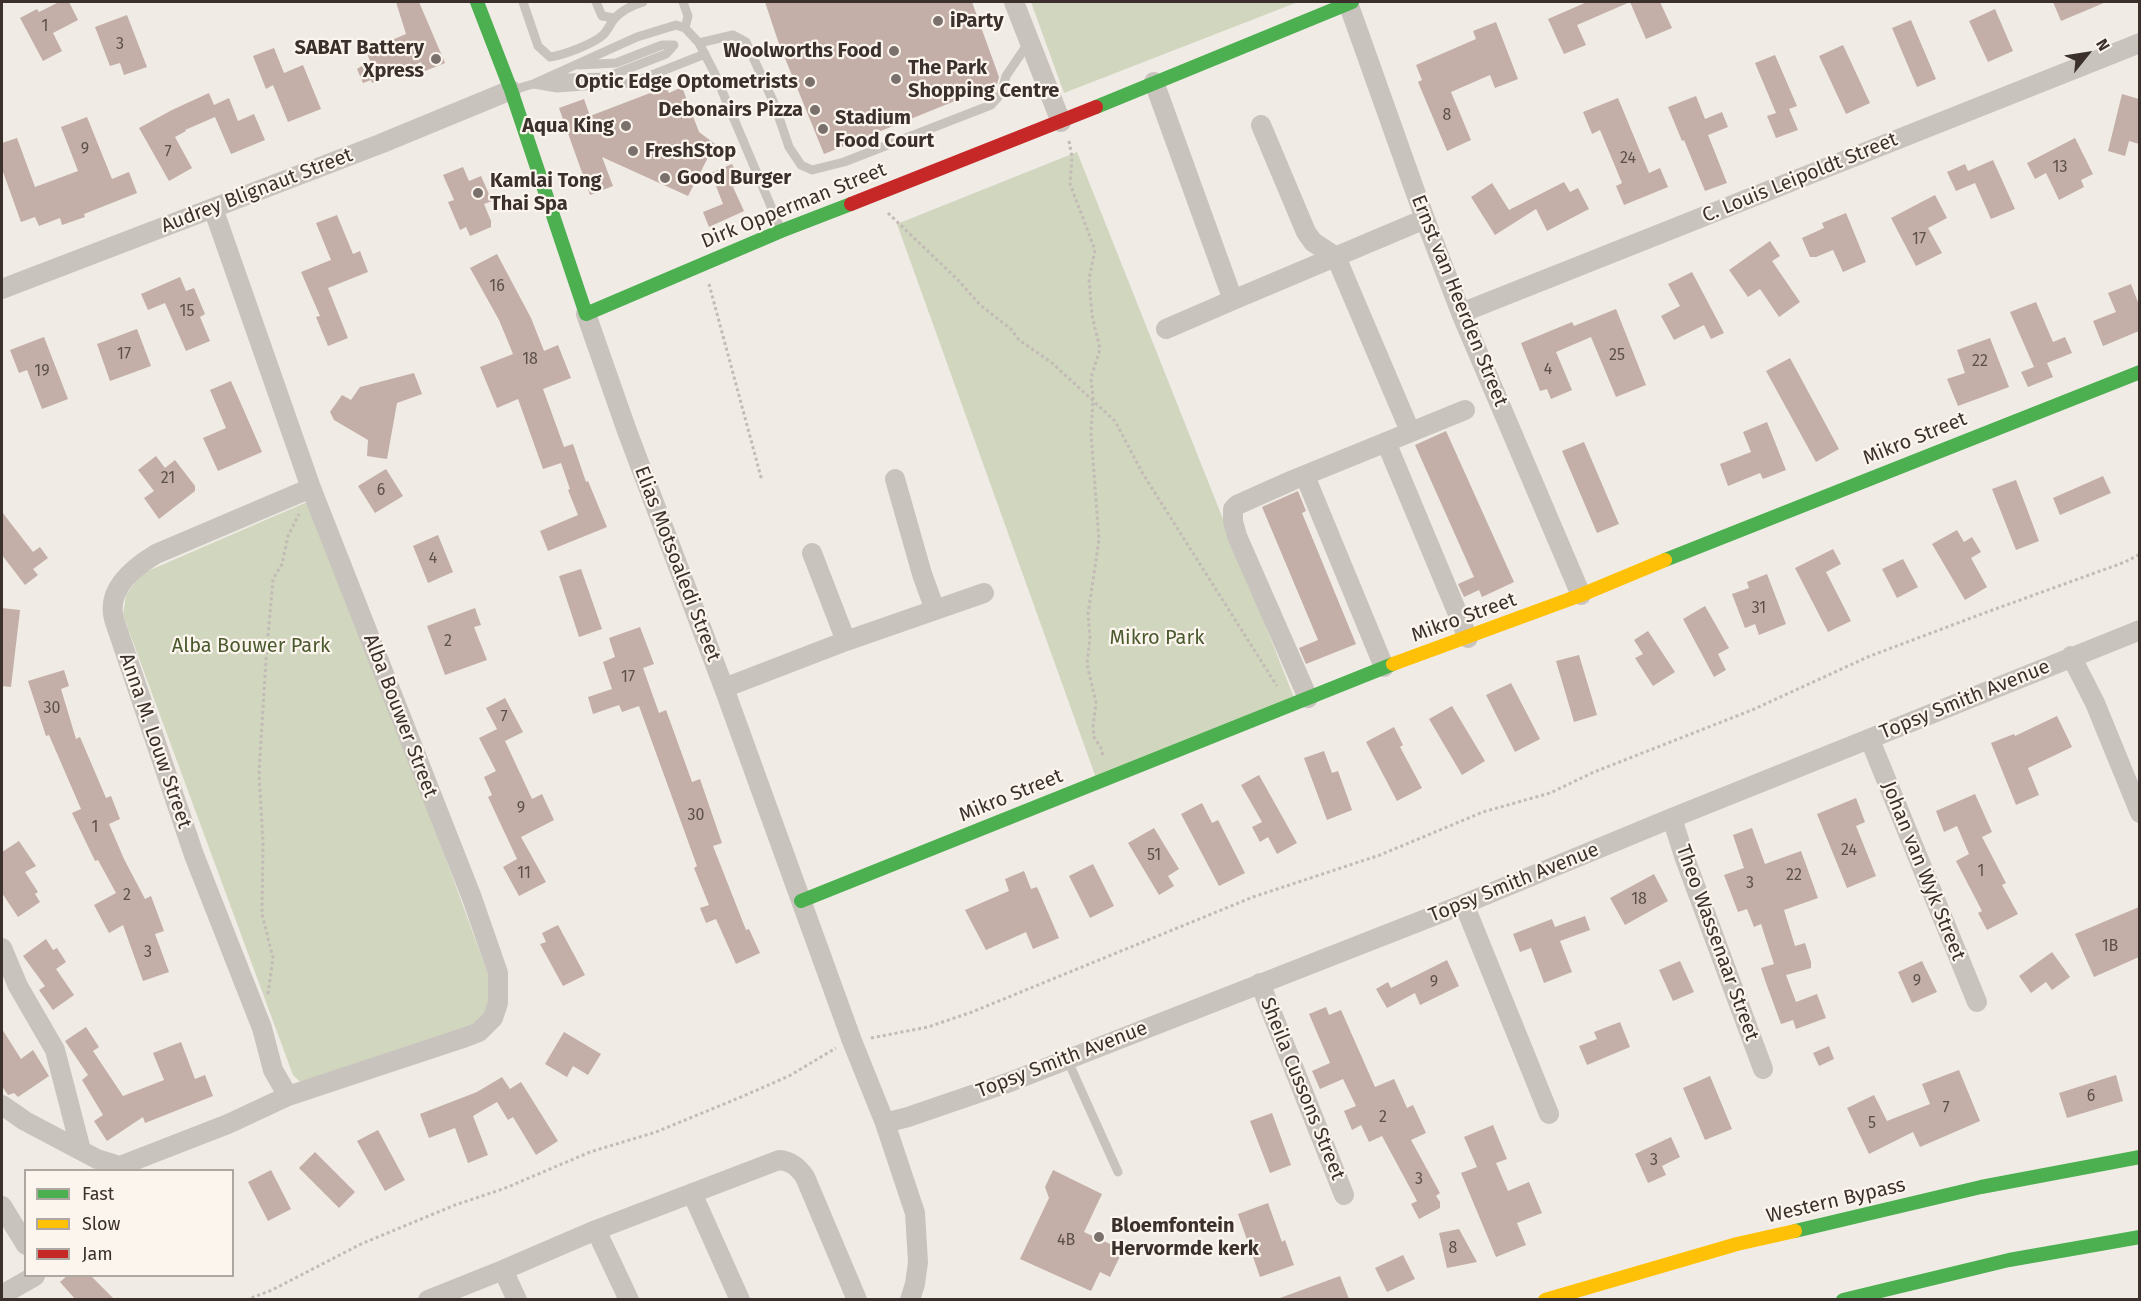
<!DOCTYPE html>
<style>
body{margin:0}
#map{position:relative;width:2141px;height:1301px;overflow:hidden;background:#f0ebe5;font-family:"Fira Sans",sans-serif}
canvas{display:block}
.frame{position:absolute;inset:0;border:3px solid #3b302b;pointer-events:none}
.legend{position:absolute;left:24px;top:1169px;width:210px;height:108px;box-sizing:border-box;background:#fbf5ee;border:2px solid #aea6a0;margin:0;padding:8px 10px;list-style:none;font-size:18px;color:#3b302b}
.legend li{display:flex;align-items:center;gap:12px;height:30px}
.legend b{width:30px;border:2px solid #aea6a0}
.north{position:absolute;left:2057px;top:24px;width:60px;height:60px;-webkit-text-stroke:4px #fbf5ee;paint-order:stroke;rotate:60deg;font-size:16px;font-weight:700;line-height:24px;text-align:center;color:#3b302b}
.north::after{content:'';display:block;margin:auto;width:21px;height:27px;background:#3b302b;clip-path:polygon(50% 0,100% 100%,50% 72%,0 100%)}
</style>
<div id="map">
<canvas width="2141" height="1301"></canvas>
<div class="frame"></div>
<ul class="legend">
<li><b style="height:8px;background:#4caf50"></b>Fast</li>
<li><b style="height:8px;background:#ffc107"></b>Slow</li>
<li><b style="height:8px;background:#c62828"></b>Jam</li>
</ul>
<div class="north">N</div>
</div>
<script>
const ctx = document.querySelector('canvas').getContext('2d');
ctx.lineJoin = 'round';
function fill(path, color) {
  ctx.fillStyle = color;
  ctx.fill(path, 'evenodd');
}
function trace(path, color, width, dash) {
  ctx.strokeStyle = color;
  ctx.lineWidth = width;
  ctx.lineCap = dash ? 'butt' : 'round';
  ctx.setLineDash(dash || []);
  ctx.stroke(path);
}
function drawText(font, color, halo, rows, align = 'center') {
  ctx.font = font + ' "Fira Sans",sans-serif';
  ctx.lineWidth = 4.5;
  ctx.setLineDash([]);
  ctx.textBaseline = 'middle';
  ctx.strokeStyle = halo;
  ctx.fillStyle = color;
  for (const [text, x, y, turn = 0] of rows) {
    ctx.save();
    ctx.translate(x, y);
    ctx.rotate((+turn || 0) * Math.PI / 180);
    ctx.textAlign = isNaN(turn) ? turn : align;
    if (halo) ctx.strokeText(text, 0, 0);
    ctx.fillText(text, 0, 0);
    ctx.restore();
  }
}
const green = new Path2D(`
 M1031,2H1298L1064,93Z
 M1077,152L1295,700L1096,778L897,224Z
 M314,499L492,985L489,1009L480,1025L309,1090L293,1075L123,615L126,595L141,574Z`);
const building = new Path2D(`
 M59,2H69L78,20L53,33L62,51L43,61L20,18L37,9L39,12Z
 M396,2H419L445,63L425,71L421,62L372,83L371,80L363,83L357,69L370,61L366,51L406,34Z
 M765,2H972L999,77L997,84L824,154L778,41Z
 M1587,2H1660L1672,28L1646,39L1630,2L1577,25L1586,45L1564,54L1548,19Z
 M2053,2H2106L2061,21Z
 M1995,9L2013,51L1988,62L1969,21Z
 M127,15L147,67L124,75L120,63L110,66L95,27Z
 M1911,20L1936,79L1917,87L1892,28Z
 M1496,22L1518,79L1495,88L1490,75L1451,92L1471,140L1447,151L1418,82L1422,80L1416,65L1476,39L1473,31Z
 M1843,45L1870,103L1846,114L1819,56Z
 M274,48L284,73L303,65L321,109L288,122L273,85L266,89L253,56Z
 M1775,55L1797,106L1789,109L1798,130L1776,138L1767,116L1776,113L1755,63Z
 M666,87L669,93L682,87L699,132L715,144L688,196L602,157L613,186L590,195L559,108L584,99L590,116Z
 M209,93L214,105L229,98L238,121L254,114L265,140L231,154L215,117L185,130L186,131L175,137L192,168L169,181L139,128L172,110Z
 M2122,94L2139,99V144L2129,141L2125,156L2108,151Z
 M1696,96L1705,119L1722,112L1728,127L1708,135L1727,183L1705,191L1684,140L1682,141L1668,107Z
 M1618,98L1649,173L1660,168L1668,187L1624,205L1616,186L1622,183L1600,130L1592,134L1583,112Z
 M87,117L112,179L129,172L137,193L84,214L85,217L62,225L60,218L39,226L35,217L21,222L2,169V143L17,138L35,187L78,171L61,127Z
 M2075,138L2093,174L2081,180L2084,187L2059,200L2046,173L2035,179L2027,163Z
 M1993,160L2015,209L1991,219L1975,183L1956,191L1947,172L1965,164L1968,171Z
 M732,164L741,183L733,187L744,211L709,227L703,212L723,204L711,173Z
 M463,167L469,181L481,176L492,201L484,204L491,221V227L470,236L466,227L460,230L448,202L454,200L443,175Z
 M1564,182L1570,192L1578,188L1589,209L1547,231L1536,209L1495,235L1471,197L1492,183L1509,210Z
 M1935,195L1947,218L1928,228L1942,253L1916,266L1891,218Z
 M1846,213L1866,262L1843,272L1833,250L1816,257H1810L1802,238L1824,228L1822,223Z
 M337,215L353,254L360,251L368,272L328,288L348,338L328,346L316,317L320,316L301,272L331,260L316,223Z
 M1770,241L1780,256L1772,261L1800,302L1779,317L1760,289L1748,297L1729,270Z
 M497,254L531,318L544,351L558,345L571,378L543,389L564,447L573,444L586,482L588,481L607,527L548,551L540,531L578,515L568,490L570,489L561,463L543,469L518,399L497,408L480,367L513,354L499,320L470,268Z
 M1692,272L1724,333L1711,339L1704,325L1674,340L1661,316L1680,306L1668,284Z
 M180,277L186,291L194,288L205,314L200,317L210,341L186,351L165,303L148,310L141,294Z
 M2131,284L2139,305V331L2103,346L2093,321L2116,312L2108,293Z
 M2036,302L2053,342L2065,337L2072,353L2047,363L2053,377L2028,387L2021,372L2034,367L2010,312Z
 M1616,309L1646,385L1616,397L1591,337L1556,352L1572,390L1551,399L1547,389L1540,391L1521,343L1572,322L1574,326Z
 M137,329L151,366L110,381L97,344Z
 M44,337L68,399L42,409L27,370L19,373L10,350Z
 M1990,338L2009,387L1958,406L1947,379L1965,373L1957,350Z
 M1790,358L1839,449L1816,462L1766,371Z
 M414,373L422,394L397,403L387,459L367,456L368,440L334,420L330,412L342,395L351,400L360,387Z
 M231,381L262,452L218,471L203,438L226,428L210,390Z
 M1767,422L1786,470L1763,479L1760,473L1728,486L1720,464L1751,452L1743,432Z
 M1446,431L1514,582L1482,597L1479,590L1464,597L1458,584L1474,577L1415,445Z
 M1584,442L1619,524L1597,533L1562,451Z
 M156,456L165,468L175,460L195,486V491L159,519L144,498L154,491L138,470Z
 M386,469L403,496L375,513L358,486Z
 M2103,476L2111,493L2060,515L2053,498Z
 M2016,480L2039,541L2016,550L1992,489Z
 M1298,491L1306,511L1302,513L1356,644L1306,664L1299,648L1318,640L1262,507Z
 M2,512L33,552L40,547L48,558L33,569L38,575L25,585L2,555Z
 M1957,530L1964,542L1972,537L1981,552L1971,558L1987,587L1965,600L1932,544Z
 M438,535L453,572L428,583L413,546Z
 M1833,549L1841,564L1826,572L1851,621L1828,632L1795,568Z
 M1903,559L1918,587L1897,598L1882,569Z
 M581,569L602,629L579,637L559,576Z
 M1767,574L1786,624L1759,635L1755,624L1745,628L1732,594L1749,588L1747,582Z
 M1705,606L1729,648L1718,654L1726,670L1714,677L1683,619Z
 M2,608L20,610L11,687L2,686Z
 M475,608L481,625L474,627L487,660L445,675L427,626Z
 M640,627L654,664L643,668L659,713L666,710L692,782L700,779L722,843L713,846L746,930L749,929L760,953L736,964L716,919L706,923L700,908L709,905L694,868L697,866L639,706L622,712L619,705L593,714L588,697L612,689L603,662L615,657L609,638Z
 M1648,631L1675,672L1653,686L1635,658L1643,654L1634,640Z
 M1579,655L1597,715L1574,722L1556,661Z
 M64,670L69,686L61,689L76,739L80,737L106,798L111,796L120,819L109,824L124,859L145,899L151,896L164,931L155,934L169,972L143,981L123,925L109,933L94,905L116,893L98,860L95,861L72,813L81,809L49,735L46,736L28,681Z
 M1511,683L1540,739L1515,752L1486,695Z
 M505,698L523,732L505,741L532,799L542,794L554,820L521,837L546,882L519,896L503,867L517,859L488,797L492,795L484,777L496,771L479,738L497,729L486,708Z
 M1452,706L1485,761L1462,775L1429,719Z
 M2057,716L2072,747L2028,768L2039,795L2016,805L1991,743L2014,734L2015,736Z
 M1394,727L1403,745L1400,747L1422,788L1397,801L1366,742Z
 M1324,751L1332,773L1338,771L1352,810L1327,820L1304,758Z
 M1259,775L1297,843L1277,854L1268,837L1260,842L1252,827L1262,822L1241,785Z
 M1975,794L1992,832L1982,837L2006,883L2002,885L2018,914L1987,930L1978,913L1982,911L1956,861L1969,854L1957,826L1944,832L1936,811Z
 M1856,798L1865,822L1856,826L1876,876L1847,888L1817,814Z
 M1202,803L1212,823L1218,820L1245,873L1219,886L1181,814Z
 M1154,828L1179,869L1168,876L1174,886L1159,895L1128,843Z
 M1752,828L1765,864L1801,851L1818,898L1784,910L1795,946L1805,943L1811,962V968L1786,975L1796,1002L1817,994L1826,1018L1796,1029L1793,1020L1781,1024L1766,983L1761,968L1774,964L1761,924L1754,927L1747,909L1738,912L1724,875L1744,868L1733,835Z
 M19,841L36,866L25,872L38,892L35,894L40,902L18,917L2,893V852Z
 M1093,864L1114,906L1090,918L1069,876Z
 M1024,871L1031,889L1037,887L1059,938L1033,949L1026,932L986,950L965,910L1009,891L1005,879Z
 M1654,874L1668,901L1625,925L1610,898Z
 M2139,907V957L2094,977L2075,934Z
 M1585,916L1590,930L1560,941L1572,972L1544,983L1531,948L1520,952L1513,934L1552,919L1555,927Z
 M558,925L585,975L563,986L540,944L546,942L542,933Z
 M46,939L53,950L57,948L66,962L56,969L74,995L53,1010L39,990L45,986L23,956Z
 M2052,952L2070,977L2052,990L2046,982L2031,993L2019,976Z
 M1447,960L1459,986L1420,1005L1415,993L1387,1008L1376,989L1388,982L1391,988Z
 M1680,961L1694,992L1673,1001L1659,970Z
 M1922,961L1937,992L1912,1003L1898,972Z
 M1326,1007L1329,1015L1341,1010L1375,1087L1394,1079L1407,1108L1413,1105L1426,1133L1411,1140L1440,1193L1436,1196L1440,1202V1208L1419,1219L1411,1204L1417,1201L1382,1136L1369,1142L1361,1125L1352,1130L1344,1111L1356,1106L1343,1079L1320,1089L1312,1071L1330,1063L1309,1014Z
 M1620,1022L1630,1047L1587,1065L1579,1046L1597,1039L1594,1032Z
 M86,1027L99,1047L93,1051L123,1096L164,1080L153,1053L181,1042L195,1079L205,1075L213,1096L145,1123L143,1117L107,1141L94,1121L103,1115L82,1080L88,1075L65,1041Z
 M2,1029L21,1059L33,1050L49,1076L18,1097L14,1093L8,1095L2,1086Z
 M564,1032L601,1054L588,1075L573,1066L567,1077L545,1064Z
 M1829,1046L1834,1059L1819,1066L1813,1053Z
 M1959,1070L1980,1121L1920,1147L1913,1132L1869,1154L1847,1108L1874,1095L1887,1121L1930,1104L1922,1084Z
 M2116,1075L2123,1101L2067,1118L2059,1093Z
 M1710,1076L1732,1129L1705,1140L1683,1088Z
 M502,1077L510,1089L521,1082L558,1141L536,1155L513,1117L508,1120L497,1102L473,1116L488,1155L468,1163L455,1128L429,1138L420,1114L477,1092Z
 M1272,1113L1291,1165L1270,1173L1250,1121Z
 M1493,1125L1507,1159L1496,1163L1508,1191L1529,1182L1542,1213L1517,1223L1526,1245L1496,1257L1461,1173L1477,1167L1464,1137Z
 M378,1130L405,1180L385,1191L357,1141Z
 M1671,1137L1680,1157L1662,1166L1666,1175L1648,1183L1635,1154Z
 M315,1152L355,1192L339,1208L299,1168Z
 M271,1170L291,1209L268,1221L248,1182Z
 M1053,1170L1102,1194L1084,1232L1123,1250L1110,1277L1100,1272L1091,1291L1020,1259L1049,1198L1045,1187Z
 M1268,1203L1282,1242L1285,1240L1294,1265L1260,1277L1238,1214Z
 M1459,1229L1477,1262L1447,1268L1439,1233Z
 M1403,1255L1415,1279L1387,1292L1375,1268Z
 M68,1275H90L114,1299H75L60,1282Z
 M1340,1276L1349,1299H1280V1298Z`);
const path = new Path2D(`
 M1069,141L1072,157L1070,184L1095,250L1089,279L1092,315L1100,349L1091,378L1093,399L1091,433L1099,540L1088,614L1090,638L1087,664L1096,703L1093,727L1094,737L1102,750L1103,757
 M888,213L958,280L980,305L1011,329L1019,340L1051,362L1115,421L1143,474L1277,686
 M709,284L762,481
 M268,994L273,958L262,914L263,842L259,774L266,659L273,579L282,564L288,536L299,514
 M871,1038L928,1027L972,1012L1253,897L1380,855L1483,812L1550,793L1594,772L1752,710L1870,656L1987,612L2125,562L2140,554
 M246,1300L272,1290L361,1244L455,1205L503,1189L590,1152L656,1132L741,1097L789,1076L836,1048`);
const lane = new Path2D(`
 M523,2L538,46L550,57C564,55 593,44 603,35C608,30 610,24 614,19C622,10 633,5 643,2
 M596,2L602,16L615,18
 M683,2L688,16L685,28
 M699,43L733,35L746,42L774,103L789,147L801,165L812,170L844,162L991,105L1001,94L1006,76L1029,42
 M579,65L616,63L662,45H674
 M534,84L557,88L598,85H617L634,82L705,54
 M547,86L567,78L607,77L666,54L674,45
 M513,90L533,84L637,37L676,25L685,28L699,43L714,72L781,230
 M1067,1059L1118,1172`);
const street = new Path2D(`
 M1014,2L1061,122
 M1348,3L1425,219L1461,313L1581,595
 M1154,82L1233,300L1166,329
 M1261,125L1306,232L1313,242L1336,257L1410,431
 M2,289L380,144L511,90
 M1233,300L1425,219
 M1461,313L2140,43
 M586,314L627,431L724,688L852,1041L885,1123L915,1213L918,1262L915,1284L910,1300
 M1386,442L1468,638
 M1305,476L1384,667
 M895,479L922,574L935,610
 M812,553L846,641
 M2071,656L2095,703L2140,813
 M724,688L846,641L984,593
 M1308,698L1237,536L1233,521V509L1237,505L1293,480L1465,410
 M1870,740L1977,1002
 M1672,818L1684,856L1763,1069
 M1464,904L1549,1114
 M2,948L18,986L55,1050L81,1150
 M1260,983L1344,1195
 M288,1096L273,1070L262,1028L194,855L120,637C118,630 114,622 113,614C109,587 136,566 156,554L311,488
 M2,1105L25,1121L97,1159L120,1166L228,1124L288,1096L466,1037L479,1032L493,1018L498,1003V973L472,898L311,488L213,208
 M885,1123L908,1117L1010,1082L1464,904L1672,818L2140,630
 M692,1193L740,1300
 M2,1206L26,1245
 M596,1230L629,1300
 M503,1270L517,1300
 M2,1295L35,1276
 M428,1300L503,1270L596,1230L779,1160C791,1161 798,1167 805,1177L857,1300`);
const fast = new Path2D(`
 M477,2L511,90L586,314L781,231L851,204
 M1096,107L1352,2
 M1665,560L2140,372
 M801,901L1393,664
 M1795,1231L1981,1187L2140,1157
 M1843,1300L2009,1260L2140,1237`);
const slow = new Path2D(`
 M1393,664L1581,595L1665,560
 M1545,1300L1737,1244L1795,1231`);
const jam = new Path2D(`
 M851,204L1096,107`);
const markers = [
 [938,21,6,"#7a716c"],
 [894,51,6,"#7a716c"],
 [436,59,6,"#7a716c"],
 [896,79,6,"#7a716c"],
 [810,82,6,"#7a716c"],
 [815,110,6,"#7a716c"],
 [626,126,6,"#7a716c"],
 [823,129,6,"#7a716c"],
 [633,151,6,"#7a716c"],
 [665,178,6,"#7a716c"],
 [478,193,6,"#7a716c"],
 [1099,1237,6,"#7a716c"]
];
const numberNames = [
 ["1",45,27],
 ["3",120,45],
 ["8",1447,116],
 ["9",85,150],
 ["7",168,153],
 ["24",1628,159],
 ["13",2060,168],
 ["17",1919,240],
 ["16",497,287],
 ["15",187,312],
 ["17",124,355],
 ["25",1617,356],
 ["18",530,360],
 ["22",1980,362],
 ["4",1548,370],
 ["19",42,372],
 ["21",168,479],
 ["6",381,491],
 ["4",433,559],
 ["31",1759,609],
 ["2",448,642],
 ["17",628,678],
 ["30",52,709],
 ["7",504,718],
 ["9",521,809],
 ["30",696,816],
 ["1",95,828],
 ["24",1849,851],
 ["51",1154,856],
 ["1",1981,872],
 ["11",524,874],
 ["22",1794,876],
 ["3",1750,884],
 ["2",127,896],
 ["18",1639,900],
 ["1B",2110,947],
 ["3",148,953],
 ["9",1917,982],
 ["9",1434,983],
 ["6",2091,1097],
 ["7",1946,1109],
 ["2",1383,1118],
 ["5",1872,1124],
 ["3",1654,1161],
 ["3",1419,1180],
 ["4B",1066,1241],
 ["8",1453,1249]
];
const poiNames = [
 ["iParty",950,21],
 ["SABAT Battery",424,48,"right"],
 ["Xpress",424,71,"right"],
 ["Woolworths Food",882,51,"right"],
 ["The Park",908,68],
 ["Shopping Centre",908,91],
 ["Optic Edge Optometrists",798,82,"right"],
 ["Debonairs Pizza",803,110,"right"],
 ["Stadium",835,118],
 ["Food Court",835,141],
 ["Aqua King",614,126,"right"],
 ["FreshStop",645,151],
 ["Good Burger",677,178],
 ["Kamlai Tong",490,181],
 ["Thai Spa",490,204],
 ["Bloemfontein",1111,1226],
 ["Hervormde kerk",1111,1249]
];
const streetNames = [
 ["C. Louis Leipoldt Street",1800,178,-22],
 ["Audrey Blignaut Street",257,191,-21],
 ["Dirk Opperman Street",794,206,-22],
 ["Ernst van Heerden Street",1459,301,68],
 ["Mikro Street",1915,439,-22],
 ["Elias Motsoaledi Street",677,564,69],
 ["Mikro Street",1464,618,-20],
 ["Topsy Smith Avenue",1965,700,-22],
 ["Alba Bouwer Street",400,716,69],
 ["Anna M. Louw Street",155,741,71],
 ["Mikro Street",1011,796,-22],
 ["Johan van Wyk Street",1923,871,68],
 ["Topsy Smith Avenue",1514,883,-22],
 ["Theo Wassenaar Street",1717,943,70],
 ["Topsy Smith Avenue",1062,1060,-21],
 ["Sheila Cussons Street",1302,1089,68],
 ["Western Bypass",1836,1201,-13]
];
const parkNames = [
 ["Mikro Park",1157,638],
 ["Alba Bouwer Park",251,646]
];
fill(green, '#d1d6bf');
fill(building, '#c3afa7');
trace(path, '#c2bbb6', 3, [3, 3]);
trace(lane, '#c9c3be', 9);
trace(street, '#c9c3be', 20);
trace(fast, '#4caf50', 14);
trace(slow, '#ffc107', 14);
trace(jam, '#c62828', 14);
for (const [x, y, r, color] of markers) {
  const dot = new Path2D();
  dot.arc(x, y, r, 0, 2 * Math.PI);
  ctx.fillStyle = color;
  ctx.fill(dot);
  trace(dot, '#fbf5ee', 2);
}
drawText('16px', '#5d504a', null, numberNames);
drawText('bold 20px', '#3b302b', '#fbf5ee', poiNames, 'left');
drawText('20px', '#3b302b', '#fbf5ee', streetNames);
drawText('20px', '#4a5a2e', '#fbf5ee', parkNames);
</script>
